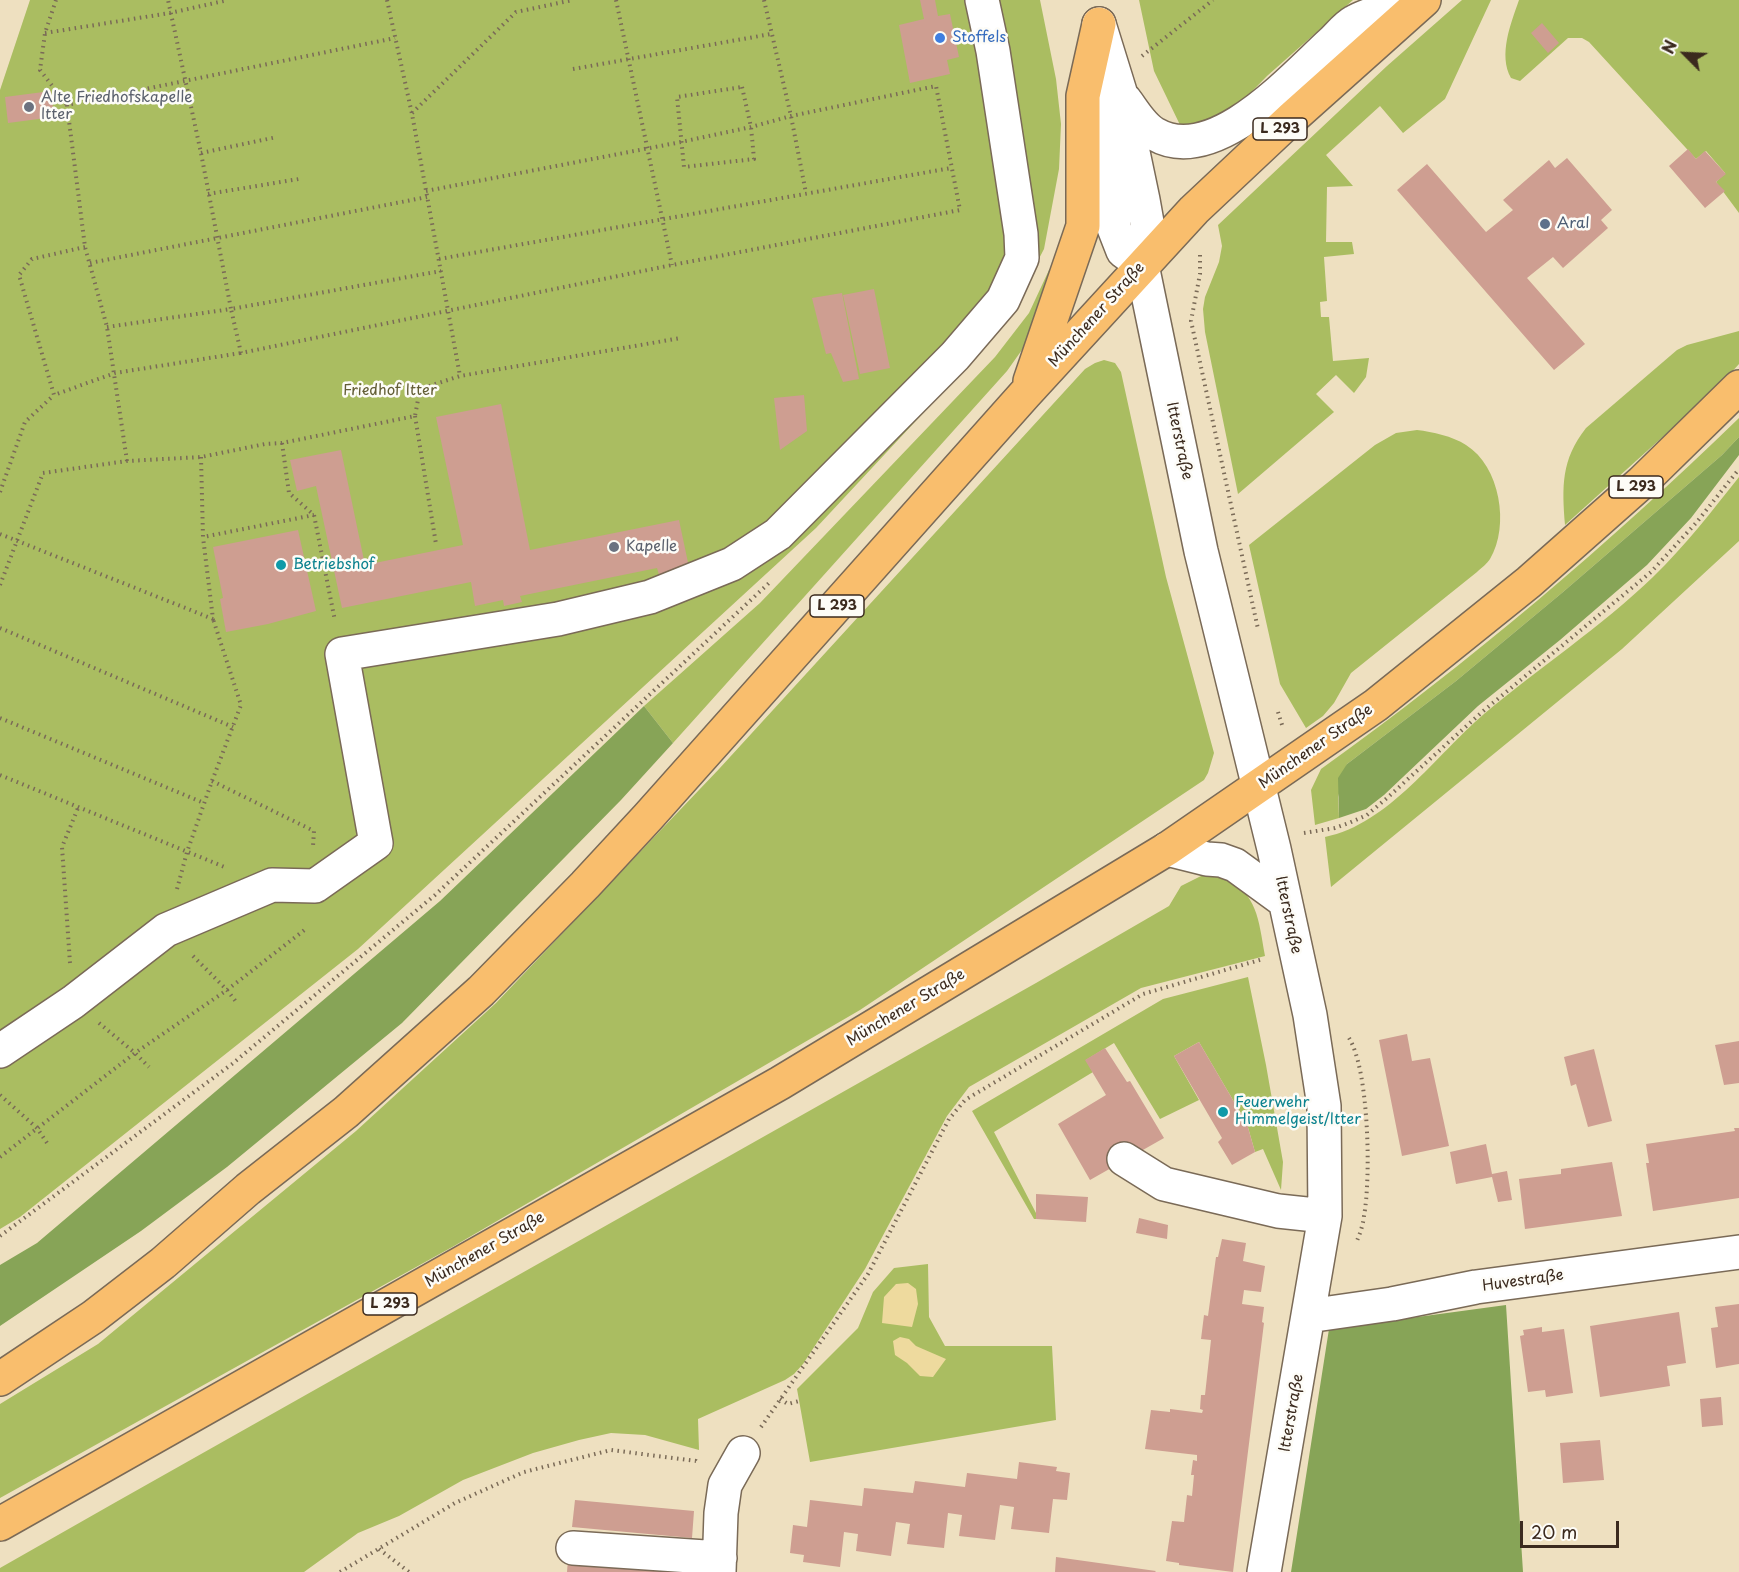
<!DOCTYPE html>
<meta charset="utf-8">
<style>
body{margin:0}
#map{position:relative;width:1739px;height:1572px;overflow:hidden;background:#eee0c0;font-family:"Playpen Sans",sans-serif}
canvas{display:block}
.north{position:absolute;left:1655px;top:24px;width:60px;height:60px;-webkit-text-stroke:4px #fdfcf7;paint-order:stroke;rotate:294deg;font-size:16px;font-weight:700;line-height:24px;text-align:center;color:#3b2a1e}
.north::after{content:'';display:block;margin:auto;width:21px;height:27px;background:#3b2a1e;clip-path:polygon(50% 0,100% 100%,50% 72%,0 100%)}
.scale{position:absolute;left:1520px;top:1521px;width:99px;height:27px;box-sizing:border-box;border:3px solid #3b2a1e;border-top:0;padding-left:8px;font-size:18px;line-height:21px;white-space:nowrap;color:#3b2a1e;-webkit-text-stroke:4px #fdfcf7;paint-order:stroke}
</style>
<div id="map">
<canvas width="1739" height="1572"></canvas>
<div class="north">N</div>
<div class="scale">20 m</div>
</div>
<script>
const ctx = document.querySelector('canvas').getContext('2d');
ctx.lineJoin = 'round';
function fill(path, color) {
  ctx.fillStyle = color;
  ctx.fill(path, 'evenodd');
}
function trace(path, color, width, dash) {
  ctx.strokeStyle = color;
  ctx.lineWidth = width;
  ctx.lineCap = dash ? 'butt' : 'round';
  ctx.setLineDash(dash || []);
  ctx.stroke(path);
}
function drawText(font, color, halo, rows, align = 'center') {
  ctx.font = font + ' "Playpen Sans",sans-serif';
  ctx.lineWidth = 5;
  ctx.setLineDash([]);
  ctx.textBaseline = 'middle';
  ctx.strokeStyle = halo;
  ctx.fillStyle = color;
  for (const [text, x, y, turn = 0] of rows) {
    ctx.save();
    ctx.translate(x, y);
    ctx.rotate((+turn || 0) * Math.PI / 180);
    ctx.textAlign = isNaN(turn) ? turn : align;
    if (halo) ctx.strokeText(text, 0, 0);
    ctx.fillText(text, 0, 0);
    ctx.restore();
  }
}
const green = new Path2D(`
 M30,0H1040L1056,79L1061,124L1059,169L1044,249L1009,316L995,336L816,528L358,949L20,1217L0,1229V90Z
 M1139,0H1353L1267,76L1226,118L1181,127L1154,71Z
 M1462,0H1491L1445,99L1403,133L1380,106L1326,155L1353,186L1327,187L1326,242H1352L1354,254L1324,257L1327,301L1320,302L1321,317H1329L1333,361L1369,358L1366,377L1354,393L1336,375L1316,394L1334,412L1238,494L1205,332L1203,309L1205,297L1219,262L1222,246L1218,225L1387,66Z
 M1519,0H1739V213L1716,182L1725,173L1706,151L1696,159L1589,42L1582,38H1568L1520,81L1511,78C1498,55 1511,23 1519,0Z
 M1061,257L1024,347L1007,371L673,743L644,706L760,603L995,357L1029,313L1049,270Z
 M1739,331V364L1718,387L1565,525C1562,486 1561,460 1586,428L1677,350L1687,345Z
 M1104,360L1115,363L1121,372L1166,577L1214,753L1208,773L1204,780L860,1010L454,1246L0,1498V1404L98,1344L356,1131L496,1003L719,769L1085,369L1095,363Z
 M1739,418V437L1722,455L1563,592L1456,681L1347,764L1338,797L1339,818L1315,825L1311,790L1321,769C1469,663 1608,545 1739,418Z
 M1417,430C1433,432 1452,436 1466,445C1500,466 1510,526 1490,559C1487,564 1481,568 1477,572L1351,673L1334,703L1323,716L1306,728L1280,684L1249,545L1375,445L1396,433Z
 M1739,477V541L1622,649L1331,887L1325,837C1389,824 1436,755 1484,714C1540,667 1601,627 1653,577C1685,546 1712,511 1739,477Z
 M1223,872C1258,898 1258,916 1265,956L1141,988L969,1087L947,1116L865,1269L803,1364L794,1374L785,1380L698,1419L699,1450L645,1435L611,1433L579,1440L533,1453L463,1480L399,1516L358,1533L304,1572H0V1568L116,1502L1036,983L1169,906L1181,886L1207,873Z
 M1248,977L1266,1065L1283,1162L1281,1190L1263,1149L1255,1152L1247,1124L1199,1042L1174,1056L1199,1100L1160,1119L1114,1043L1086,1060L1093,1072L994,1132L1036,1213V1219H1034L972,1111L1163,999Z
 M928,1264L929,1317L945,1346H1052L1056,1420L810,1462L797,1389L858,1328L873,1292L894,1268Z`);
const forest = new Path2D(`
 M1739,437V455L1691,518L1647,565L1560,640L1478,706L1384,795L1366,809L1339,818L1338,778L1347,764L1456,681L1563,592L1722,455Z
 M644,706L673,743L621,800L402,1023L227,1167L141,1231L0,1326V1265L37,1243L440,901Z
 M1506,1305L1523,1572H1291L1329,1329Z`);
const sand = new Path2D(`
 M908,1283L916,1289L918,1304L912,1327L882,1323L884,1297L896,1284Z
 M900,1337L909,1339L916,1346L946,1359L933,1377L920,1376L907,1363L895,1355L893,1341Z`);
const building = new Path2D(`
 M920,0H935L938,16L950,14L959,57L947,60L950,74L910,83L899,25L924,19Z
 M1542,23L1559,43L1548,53L1531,33Z
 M51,91L54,117L8,123L5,97Z
 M1688,149L1696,159L1705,151L1726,174L1716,182L1725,191L1705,208L1669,166Z
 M1567,158L1612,210L1601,220L1608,228L1563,268L1553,257L1527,278L1585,344L1554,370L1397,190L1427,164L1486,232L1513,210L1503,200L1549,160L1555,168Z
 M874,289L890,368L860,374L843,295Z
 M842,293L859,379L843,382L831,353L826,354L812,298Z
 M804,395L807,431L780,450L774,398Z
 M501,404L530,550L679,520L690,572L660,578L657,568L520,596L522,602L504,606L503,600L475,606L471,582L342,608L316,486L297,491L290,460L341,450L365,565L463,545L436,417Z
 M298,530L316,611L268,624L226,632L220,599L223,598L213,547Z
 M1407,1034L1412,1061L1430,1058L1449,1146L1402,1156L1379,1040Z
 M1739,1041V1083L1724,1085L1715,1045Z
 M1199,1042L1247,1124L1255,1152L1232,1165L1218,1142L1222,1138L1174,1056Z
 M1105,1048L1127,1082L1130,1081L1164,1138L1090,1180L1058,1124L1106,1095L1085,1060Z
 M1594,1049L1612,1121L1588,1127L1576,1084L1571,1086L1564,1057Z
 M1734,1128H1739V1198L1653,1211L1646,1163H1649L1646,1144L1735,1131Z
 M1486,1144L1492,1174L1507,1171L1512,1200L1498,1202L1492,1177L1456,1184L1450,1152Z
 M1612,1162L1622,1216L1525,1229L1519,1179L1561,1174V1169Z
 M1036,1194L1088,1197L1086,1222L1036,1219Z
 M1139,1218L1168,1225L1167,1239L1136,1233Z
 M1222,1239L1246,1243L1243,1261L1265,1266L1261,1292L1244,1290L1242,1304L1264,1307L1262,1322L1264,1323L1233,1572L1179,1565V1563L1166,1561L1172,1521L1184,1522L1187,1495L1192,1496L1194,1475H1191L1193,1460L1197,1461V1455L1145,1449L1151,1410L1170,1412V1409L1202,1413L1203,1410L1200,1409L1201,1395H1205L1211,1340L1201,1339L1204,1315L1208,1316L1216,1257H1218Z
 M1739,1304V1364L1716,1368L1711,1328L1718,1327L1715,1307Z
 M1679,1312L1686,1363L1667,1366L1670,1386L1600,1397L1590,1326Z
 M1542,1327V1332L1564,1329L1573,1393L1546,1397L1545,1390L1528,1392L1520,1336L1524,1335L1523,1330Z
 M1721,1397L1723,1425L1702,1427L1700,1399Z
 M1600,1440L1604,1480L1563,1483L1560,1443Z
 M1019,1462L1057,1467L1056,1471L1070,1473L1067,1500L1053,1499L1049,1533L1011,1529L1014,1507L1000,1505L995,1540L959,1536L962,1515L948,1513L944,1548L907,1544L910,1524L896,1522L891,1556L856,1551L858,1534L844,1532L840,1567L803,1562L804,1555L790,1553L793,1525L807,1527L810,1500L862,1506L864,1488L913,1493L915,1481L965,1487L967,1473L1017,1479Z
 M575,1500L694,1511L692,1538L572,1527Z
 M1056,1557L1156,1571L1155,1572H1055Z
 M568,1559L688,1572H567Z`);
const path = new Path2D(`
 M56,0L45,33L40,70L67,105
 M387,0L412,114L460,376
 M616,0L672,265
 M764,0L791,116L806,193
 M45,33L170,13L228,0
 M1142,56L1213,0
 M573,69L771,34
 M742,87L751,127L754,159L684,167L677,97Z
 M412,113L516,12L573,0
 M201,153L277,137
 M426,191L681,142L751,127L791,116L936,86L960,210L672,265L241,353L231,309L441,271
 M208,194L299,179
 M85,247L32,259L19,275L54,395L115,373L241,353
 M1200,255V274L1191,321L1258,629
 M439,259L951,168
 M90,263L427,197
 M107,327L231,309L201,153L168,0
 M415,416L436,544
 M282,443L289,493L314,515L335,621
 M201,457L203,537L314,515
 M127,461L107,327L85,247L67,105L395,38
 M0,492L25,422L54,395
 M0,534L213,619L203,537
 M0,585L43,473L127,461L201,457L265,444L282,443L415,416L420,389L460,376L681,338
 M0,628L233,727
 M1278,712L1283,728
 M0,718L204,803
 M0,775L227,868
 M212,781L314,831L313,846
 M1304,833L1335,828L1349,823L1367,815L1387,798L1482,712L1651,572L1696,523L1739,469
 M177,889L187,852L212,781L241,705L213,619
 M193,956L227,990L237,1003
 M70,963L62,847L78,808
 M99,1023L135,1053L149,1067
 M1349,1038C1369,1070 1371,1178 1364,1216C1363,1225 1360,1234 1356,1243
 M0,1095L37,1128L49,1146
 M0,1157L135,1053L227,990L307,928
 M0,1236L232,1064L435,895L769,583
 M780,1399L788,1404L799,1401
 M761,1427L868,1274L949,1119L965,1100L1143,994L1263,959
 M379,1549L409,1572
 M340,1572L455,1503L524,1472L611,1450L696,1461L699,1464`);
const minor = new Path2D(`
 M1099,24L1121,95L1143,200L1148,228L1142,265L1201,551L1274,849L1310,1015L1324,1106L1325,1216L1264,1572
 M1104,99L1114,228L1123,251L1142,265
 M1125,100C1134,112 1142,127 1155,134C1213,168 1292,79 1330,44C1338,37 1345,27 1354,22C1367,14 1398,6 1414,0
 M1167,849L1207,859L1221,860L1235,865L1283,900
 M0,1051L73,1002L166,930L272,885L315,886L376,843L342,654L558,619L650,597L732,564L778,534L955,356L1003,300L1022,258L1021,234L993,51L982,0
 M1124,1159L1164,1184L1278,1211L1325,1216
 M1308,1316L1392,1304L1476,1287L1739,1252
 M573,1548L720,1558
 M719,1572L721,1513L725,1485L743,1453`);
const major = new Path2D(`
 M1030,381L1083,226V96L1099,24
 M0,1379L93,1317L163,1263L248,1189L346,1112L481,991L585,885L648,817L1025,394L1194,210L1293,117L1424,0
 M0,1524L780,1083L1167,849L1376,705L1529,582L1642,482L1739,387`);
const markers = [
 [940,38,6,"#3f7fe0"],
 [29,107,6,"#6b7280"],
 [1545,224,6,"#5c6f8a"],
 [614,547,6,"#6b7280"],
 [281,565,6,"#0f9aa8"],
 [1223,1112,6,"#0f9aa8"]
];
const shields = [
 [1280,129,54],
 [1636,487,54],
 [837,606,54],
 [390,1304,54]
];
const shieldNames = [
 ["L 293",1280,129],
 ["L 293",1636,487],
 ["L 293",837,606],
 ["L 293",390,1304]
];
const shopNames = [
 ["Stoffels",952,38]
];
const worshipNames = [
 ["Alte Friedhofskapelle",41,98],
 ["Itter",41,115],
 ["Kapelle",626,547]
];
const serviceNames = [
 ["Aral",1557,224]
];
const streetNames = [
 ["Münchener Straße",1097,315,-48],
 ["Itterstraße",1179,441,78],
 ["Münchener Straße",1316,747,-35],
 ["Itterstraße",1288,915,78],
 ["Münchener Straße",906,1008,-31],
 ["Münchener Straße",485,1250,-30],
 ["Huvestraße",1523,1281,-8],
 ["Itterstraße",1292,1413,-80]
];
const parkNames = [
 ["Friedhof Itter",390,391]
];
const cultureNames = [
 ["Betriebshof",293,565],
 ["Feuerwehr",1235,1103],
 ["Himmelgeist/Itter",1235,1120]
];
fill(green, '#aabd61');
fill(forest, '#87a457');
fill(sand, '#eeda9e');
fill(building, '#ce9e91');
trace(minor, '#7a6a57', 36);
trace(major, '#7a6a57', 36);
trace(path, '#7a6a57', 4, [1.5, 4.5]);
trace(minor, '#fff', 33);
trace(major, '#f9be6d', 33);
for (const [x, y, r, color] of markers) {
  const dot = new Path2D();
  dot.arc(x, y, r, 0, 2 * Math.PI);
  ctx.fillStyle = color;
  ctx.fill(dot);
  trace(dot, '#fdfcf7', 2);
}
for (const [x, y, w] of shields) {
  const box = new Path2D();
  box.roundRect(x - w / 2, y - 11, w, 22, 4.5);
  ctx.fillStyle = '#fdfcf7';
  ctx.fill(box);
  trace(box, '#3b2a1e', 1.5);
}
drawText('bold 14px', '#3b2a1e', null, shieldNames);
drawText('15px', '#366cbe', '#fdfcf7', shopNames, 'left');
drawText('15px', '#5b616d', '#fdfcf7', worshipNames, 'left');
drawText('15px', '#4e5e75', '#fdfcf7', serviceNames, 'left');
drawText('15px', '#3b2a1e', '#fdfcf7', streetNames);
drawText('15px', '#625d35', '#fdfcf7', parkNames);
drawText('15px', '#0d838f', '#fdfcf7', cultureNames, 'left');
</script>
